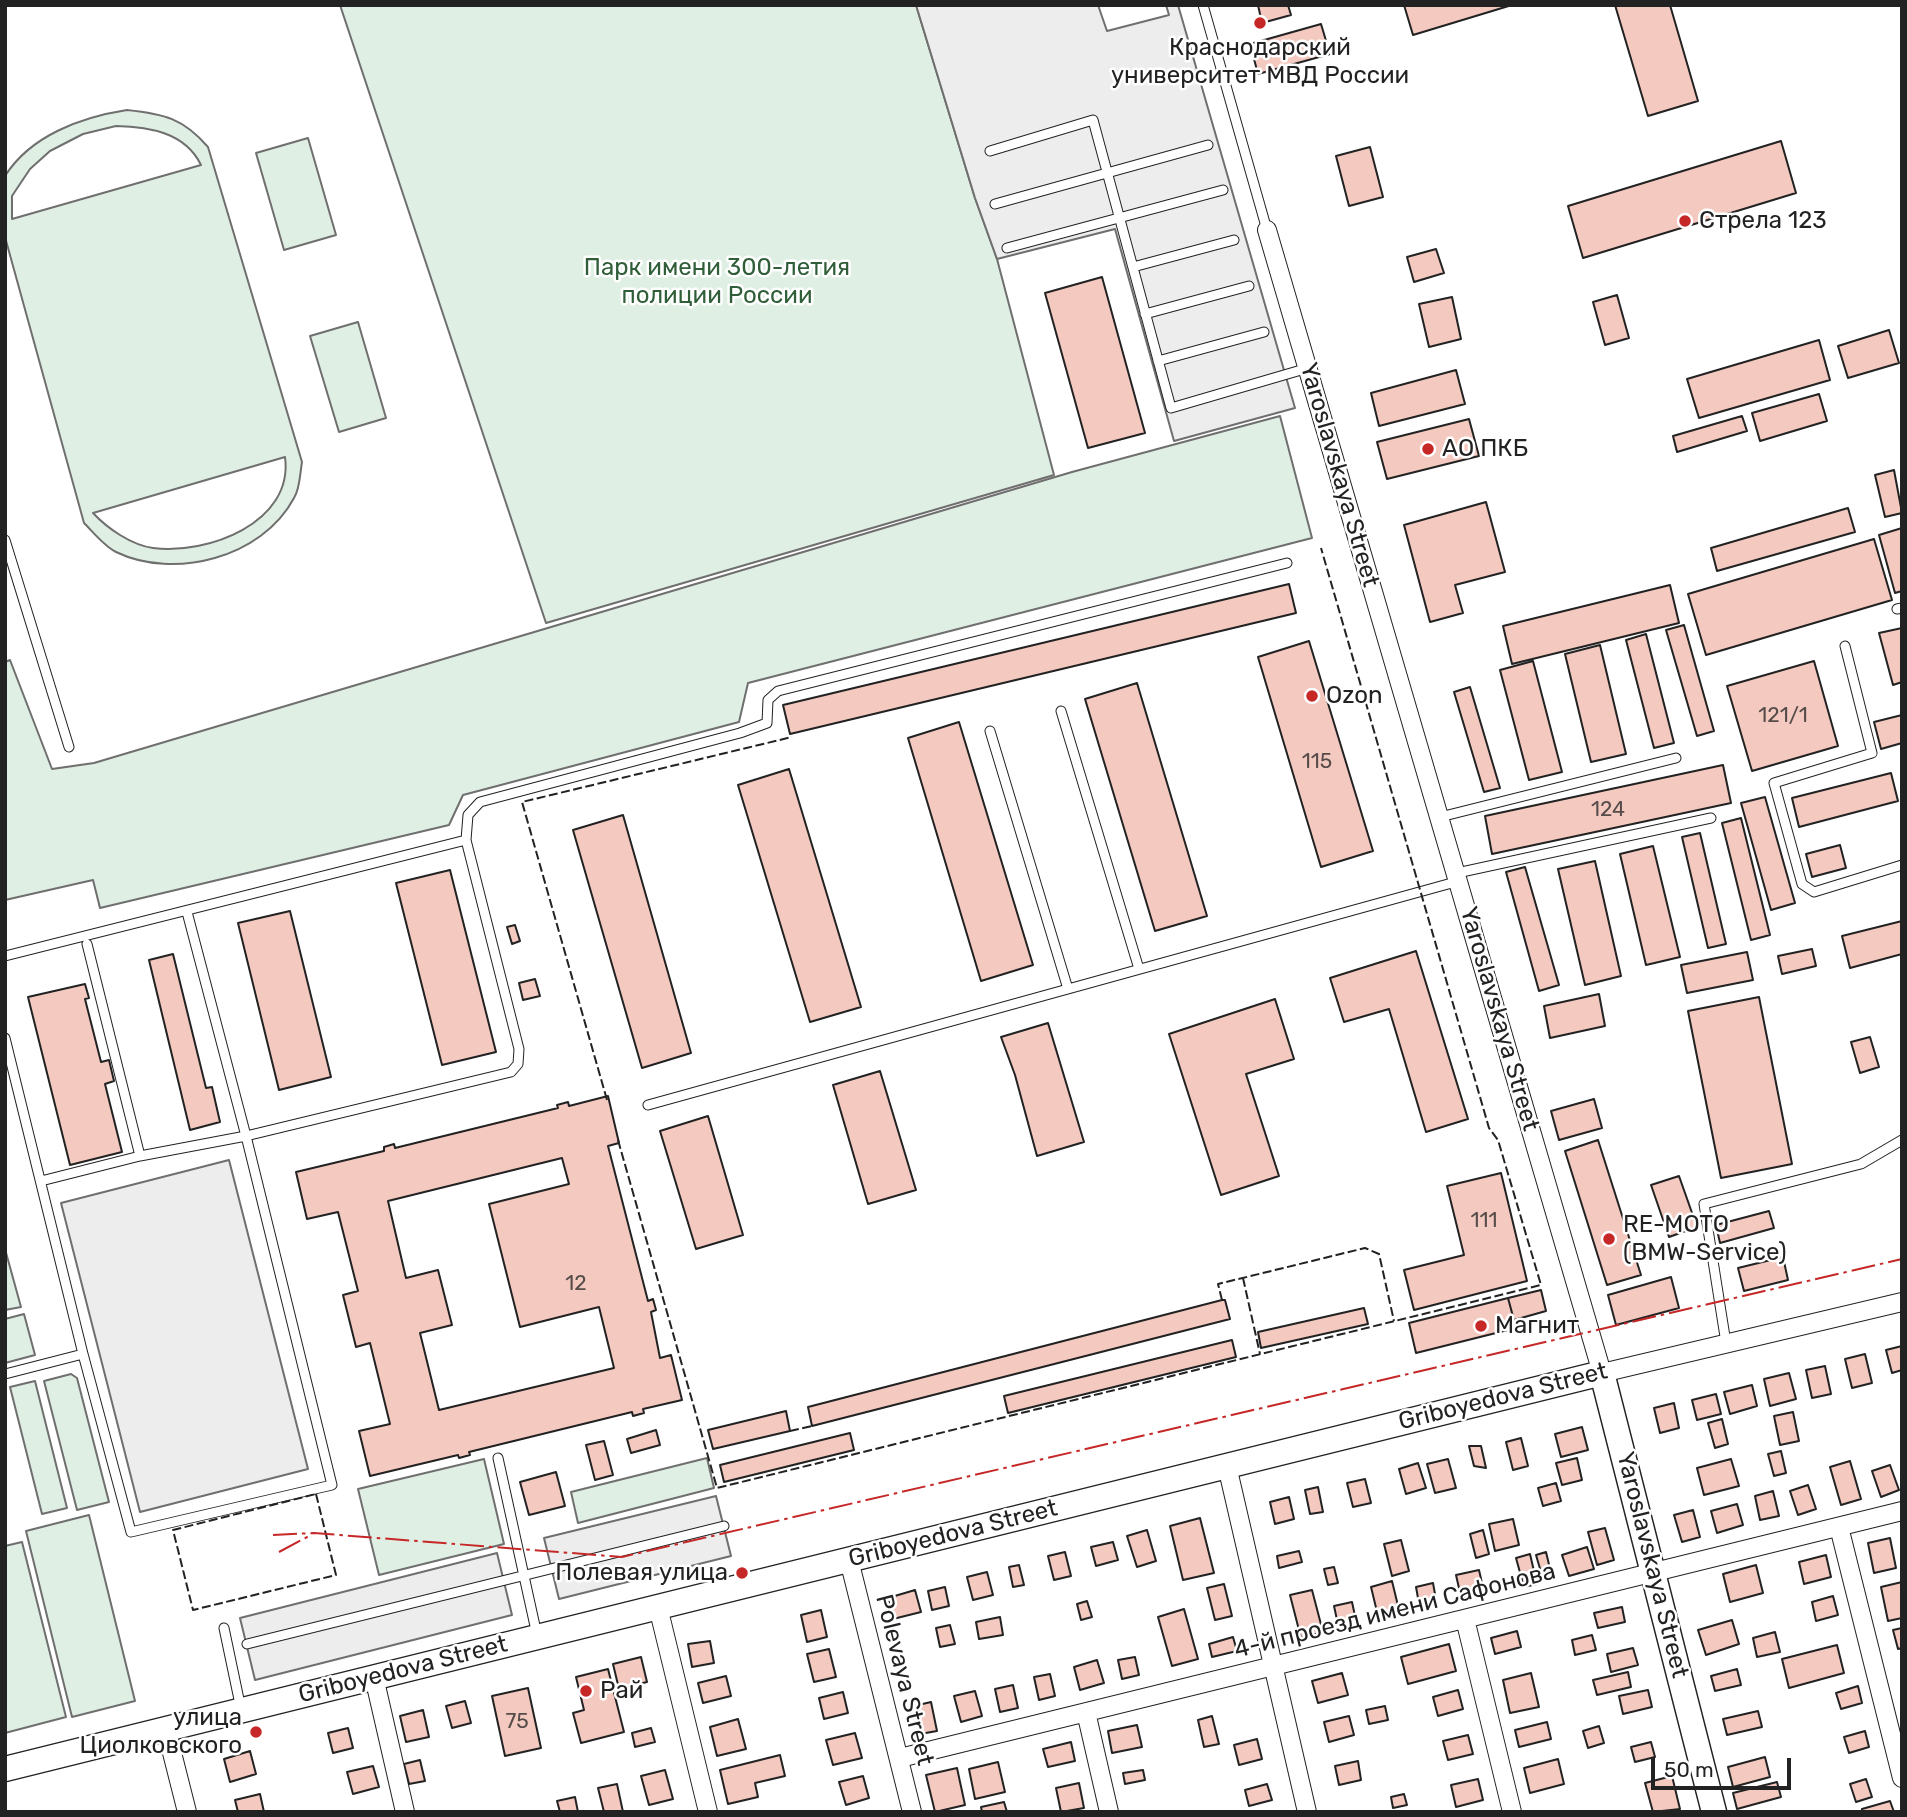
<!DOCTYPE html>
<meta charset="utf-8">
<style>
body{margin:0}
#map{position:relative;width:1907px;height:1817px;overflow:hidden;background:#fff;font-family:Rubik,sans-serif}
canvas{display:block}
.frame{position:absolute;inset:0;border:7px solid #222;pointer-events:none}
.scale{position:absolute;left:1651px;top:1758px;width:140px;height:32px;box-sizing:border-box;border:4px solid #222;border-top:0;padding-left:9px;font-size:21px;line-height:24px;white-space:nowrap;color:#222;-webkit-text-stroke:5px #fff;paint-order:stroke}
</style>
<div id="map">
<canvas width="1907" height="1817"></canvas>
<div class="frame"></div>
<div class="scale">50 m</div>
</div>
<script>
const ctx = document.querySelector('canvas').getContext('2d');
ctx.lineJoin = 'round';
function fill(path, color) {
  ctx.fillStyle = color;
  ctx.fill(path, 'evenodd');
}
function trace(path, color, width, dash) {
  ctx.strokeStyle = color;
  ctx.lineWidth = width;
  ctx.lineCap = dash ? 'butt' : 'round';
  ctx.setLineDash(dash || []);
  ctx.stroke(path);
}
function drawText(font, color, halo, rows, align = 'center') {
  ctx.font = font + ' Rubik,sans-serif';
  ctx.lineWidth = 5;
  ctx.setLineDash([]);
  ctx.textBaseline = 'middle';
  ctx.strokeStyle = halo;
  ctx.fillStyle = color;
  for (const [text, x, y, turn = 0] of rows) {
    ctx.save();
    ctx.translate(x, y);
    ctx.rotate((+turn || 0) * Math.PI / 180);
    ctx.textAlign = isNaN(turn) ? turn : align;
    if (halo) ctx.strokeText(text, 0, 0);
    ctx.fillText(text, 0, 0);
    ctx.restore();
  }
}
const green = new Path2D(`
 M340,5H916L975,198L997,259L1054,475L546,623Z
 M127,110C164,114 183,118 208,147L302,462C300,473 300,489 294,498C262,558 174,580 116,552C104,546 93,532 84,523L5,237V176C31,135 82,117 127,110ZM116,126C149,127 185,132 201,165L12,219V196L30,169L50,151L83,134ZM285,457C294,523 207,555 153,548C131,545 107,528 93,513Z
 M308,138L336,235L284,250L256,153Z
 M358,322L386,418L339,432L310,336Z
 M1280,416L1312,538L748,683L739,722L463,795L449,825L100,908L93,880L5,900V662L10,660L52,769L94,763L1072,472Z
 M5,1249L21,1307L5,1310Z
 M24,1314L35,1355L5,1363V1319Z
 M71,1374L77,1378L109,1502L77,1510L44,1381Z
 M35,1381L67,1508L42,1514L10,1387Z
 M707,1458L714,1488L578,1523L571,1492Z
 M484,1459L504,1544L379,1575L358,1489Z
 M89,1515L135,1701L72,1717L26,1531Z
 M22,1542L66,1717L5,1733V1546Z`);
const parking = new Path2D(`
 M916,5H1098L1107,31L1169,15L1166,5H1178L1295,408L1174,441L1115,229L997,259L975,198Z
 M229,1160L308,1469L140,1512L61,1203Z
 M716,1496L731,1556L559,1599L544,1538Z
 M497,1553L512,1615L255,1680L240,1618Z`);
const building = new Path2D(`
 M1258,5H1288L1291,15L1262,23Z
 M1404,5H1512L1413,35Z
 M1615,5H1670L1698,101L1648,116Z
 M1321,24L1330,54L1258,74L1250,44Z
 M1781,141L1796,193L1583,258L1568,206Z
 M1370,147L1383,197L1349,206L1336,156Z
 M1436,249L1444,273L1414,282L1407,257Z
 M1102,277L1145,433L1088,448L1045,293Z
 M1617,295L1629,338L1605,345L1593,302Z
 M1452,297L1461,339L1429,347L1419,304Z
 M1889,330L1899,363L1848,378L1838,346Z
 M1819,340L1830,380L1699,418L1687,379Z
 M1456,370L1465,404L1379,426L1371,393Z
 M1819,394L1827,421L1760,441L1752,413Z
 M1742,416L1747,431L1677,452L1673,436Z
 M1469,419L1479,456L1387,479L1377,442Z
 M1894,470L1902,513L1885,517L1875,475Z
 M1486,502L1505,572L1455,585L1463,613L1430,622L1404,525Z
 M1848,508L1855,532L1717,571L1711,548Z
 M1902,528V591L1895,593L1879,535Z
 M1874,539L1892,600L1706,655L1688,594Z
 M1289,584L1296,613L790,734L783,705Z
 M1670,585L1679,623L1512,664L1503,626Z
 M1684,625L1714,731L1697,736L1666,630Z
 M1902,628V682L1893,685L1879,633Z
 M1646,634L1674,743L1654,748L1626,640Z
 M1309,641L1373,851L1321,867L1258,657Z
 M1600,645L1626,754L1591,762L1565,654Z
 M1533,661L1562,772L1529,780L1500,670Z
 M1814,661L1838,746L1752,771L1727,686Z
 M1137,683L1207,916L1155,931L1085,699Z
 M1470,687L1500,788L1484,792L1454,692Z
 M1902,715V743L1881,749L1874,722Z
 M959,722L1033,965L981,981L908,738Z
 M1723,765L1731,803L1492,854L1485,816Z
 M789,769L861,1007L810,1022L738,785Z
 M1891,773L1898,801L1799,827L1792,798Z
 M1765,797L1795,903L1771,910L1741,803Z
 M623,815L691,1053L642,1068L573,830Z
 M1741,818L1770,935L1751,940L1722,823Z
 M1700,833L1726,944L1708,948L1682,837Z
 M1840,845L1846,868L1812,877L1806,854Z
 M1653,846L1680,957L1646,965L1620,854Z
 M1595,861L1621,976L1585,985L1558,869Z
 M1525,867L1559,985L1539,991L1506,872Z
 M450,870L496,1052L442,1065L396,883Z
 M290,911L331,1077L279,1090L238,923Z
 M1902,921V954L1850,968L1842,936Z
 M515,925L520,941L512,944L507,927Z
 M1812,949L1816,966L1782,974L1778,956Z
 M1416,951L1468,1119L1426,1132L1389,1009L1344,1022L1330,978Z
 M1747,952L1753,980L1687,993L1681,965Z
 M173,954L206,1088L212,1087L220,1122L190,1130L149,960Z
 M535,979L540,996L523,1000L519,983Z
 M85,984L89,998L85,999L101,1062L109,1060L114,1081L105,1084L122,1152L70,1165L28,997Z
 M1599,994L1605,1026L1550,1038L1544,1006Z
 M1759,997L1792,1164L1721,1178L1688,1011Z
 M1275,999L1294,1059L1246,1074L1279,1176L1221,1195L1169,1034Z
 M1048,1023L1084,1142L1037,1156L1015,1075L1001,1037Z
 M1870,1037L1879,1067L1860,1073L1851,1042Z
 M880,1071L916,1190L868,1204L833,1085Z
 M608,1096L619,1143L608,1146L648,1301L653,1299L656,1310L651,1312L660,1358L671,1355L682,1400L643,1409L644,1413L633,1416L632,1412L469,1452L470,1455L459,1458L458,1455L370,1476L359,1431L390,1424L370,1343L356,1347L343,1295L358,1291L338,1212L307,1219L296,1172L384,1151V1147L394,1144L395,1148L558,1108L557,1105L568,1102L569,1106ZM562,1158L569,1184L489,1204L520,1327L599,1307L614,1368L439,1410L420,1333L452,1325L438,1270L406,1278L388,1201Z
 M1594,1099L1602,1128L1559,1140L1551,1111Z
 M708,1116L743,1235L696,1249L660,1131Z
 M1598,1140L1641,1275L1607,1285L1565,1151Z
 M1501,1173L1527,1281L1414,1310L1404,1270L1464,1255L1447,1186Z
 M1679,1176L1697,1227L1669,1237L1651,1185Z
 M1769,1211L1774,1228L1720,1243L1716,1225Z
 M1783,1257L1788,1280L1744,1291L1738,1268Z
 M1671,1277L1679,1308L1616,1325L1608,1295Z
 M1541,1290L1546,1311L1514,1320L1508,1298Z
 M1508,1298L1516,1328L1416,1353L1409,1323Z
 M1222,1300H1225L1230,1319L812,1426L808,1407Z
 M1364,1308L1368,1324L1261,1348L1258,1332Z
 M1232,1340L1236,1357L1008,1413L1004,1396Z
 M1902,1346V1370L1892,1373L1886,1350Z
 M1865,1354L1872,1383L1852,1388L1845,1359Z
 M1825,1366L1831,1394L1812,1398L1806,1370Z
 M1789,1373L1796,1399L1770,1406L1764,1379Z
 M1752,1385L1757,1406L1730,1414L1724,1392Z
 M1716,1394L1721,1414L1697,1420L1692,1400Z
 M1674,1403L1679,1428L1660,1433L1654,1408Z
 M786,1411L790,1431L713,1449L708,1430Z
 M1793,1412L1799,1441L1780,1445L1774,1416Z
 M1722,1419L1728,1444L1715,1448L1708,1423Z
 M1582,1427L1588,1450L1561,1457L1555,1434Z
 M656,1430L660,1445L631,1453L627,1439Z
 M850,1433L854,1450L724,1482L720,1465Z
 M1521,1438L1528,1466L1513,1470L1506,1442Z
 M604,1441L613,1475L595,1480L586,1445Z
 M1469,1446H1481L1486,1468L1474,1466Z
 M1781,1451L1786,1473L1774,1476L1768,1454Z
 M1577,1458L1582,1480L1562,1485L1556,1463Z
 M1448,1459L1456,1488L1435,1493L1427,1464Z
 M1731,1459L1739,1486L1704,1495L1697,1468Z
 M1850,1461L1861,1499L1841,1505L1830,1467Z
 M1418,1463L1426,1488L1406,1494L1399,1469Z
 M1890,1465L1899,1490L1881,1497L1872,1471Z
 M556,1472L565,1506L529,1515L520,1482Z
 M1365,1479L1371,1503L1353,1507L1347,1483Z
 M1556,1483L1561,1501L1543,1506L1538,1488Z
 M1808,1485L1816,1509L1798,1515L1790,1491Z
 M1318,1487L1323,1512L1310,1514L1305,1490Z
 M1773,1491L1779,1516L1760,1520L1755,1496Z
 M1289,1497L1294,1519L1275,1524L1270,1502Z
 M1737,1504L1743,1525L1717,1533L1711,1511Z
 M1693,1510L1700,1537L1682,1542L1674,1515Z
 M1200,1518L1214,1573L1183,1580L1170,1526Z
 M1513,1519L1519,1545L1495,1551L1489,1524Z
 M1605,1528L1614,1560L1597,1565L1588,1532Z
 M1147,1530L1156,1561L1137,1567L1127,1536Z
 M1483,1530L1489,1554L1476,1558L1470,1534Z
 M1890,1538L1896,1568L1874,1573L1868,1543Z
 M1401,1540L1409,1571L1392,1576L1384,1544Z
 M1113,1542L1118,1560L1096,1566L1091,1547Z
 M1587,1547L1594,1569L1569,1576L1562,1555Z
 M1299,1551L1302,1562L1279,1568L1277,1556Z
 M1065,1552L1071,1576L1054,1580L1048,1556Z
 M1546,1552L1552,1577L1543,1579L1536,1555Z
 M1530,1554L1537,1584L1524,1587L1516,1558Z
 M1826,1555L1831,1577L1804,1584L1799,1562Z
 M1019,1565L1024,1585L1013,1587L1009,1567Z
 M1756,1565L1763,1593L1730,1602L1723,1574Z
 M1334,1567L1338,1583L1328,1585L1324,1569Z
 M1479,1570L1484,1592L1461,1597L1456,1575Z
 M987,1572L993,1595L973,1600L967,1577Z
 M1392,1581L1400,1614L1379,1620L1371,1587Z
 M1902,1582V1618L1888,1621L1881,1587Z
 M1433,1583L1437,1605L1420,1609L1416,1587Z
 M1224,1584L1232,1616L1215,1620L1207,1588Z
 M945,1587L949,1606L932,1610L928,1591Z
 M915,1590L921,1612L893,1619L888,1598Z
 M1312,1590L1323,1632L1301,1638L1290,1595Z
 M1833,1596L1838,1615L1816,1621L1812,1602Z
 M1087,1601L1092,1617L1081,1620L1077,1604Z
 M1352,1602L1357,1625L1339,1629L1334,1606Z
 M1622,1607L1625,1622L1598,1628L1594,1613Z
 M1184,1609L1198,1659L1172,1666L1158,1617Z
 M821,1610L827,1637L807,1642L801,1615Z
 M1000,1617L1003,1635L979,1639L976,1622Z
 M1732,1620L1739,1644L1706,1655L1698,1630Z
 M950,1625L955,1644L940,1647L936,1628Z
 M1902,1628V1648L1898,1649L1893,1630Z
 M1517,1631L1521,1647L1495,1654L1491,1638Z
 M1775,1632L1780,1652L1757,1657L1753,1638Z
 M1592,1635L1596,1650L1575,1655L1572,1640Z
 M1233,1637L1237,1651L1212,1657L1209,1644Z
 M710,1641L714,1663L692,1667L688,1644Z
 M1449,1644L1456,1671L1408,1684L1401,1657Z
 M1837,1645L1844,1673L1789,1688L1782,1659Z
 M1633,1648L1638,1665L1611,1672L1607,1654Z
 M829,1649L836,1677L814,1682L807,1654Z
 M641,1657L647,1682L619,1689L613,1664Z
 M1135,1657L1139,1675L1122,1679L1118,1660Z
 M1097,1660L1104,1683L1080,1690L1074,1667Z
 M608,1669L624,1732L581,1743L573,1713L584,1710L576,1677Z
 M1737,1669L1741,1685L1715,1691L1711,1676Z
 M1628,1672L1631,1687L1597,1695L1593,1680Z
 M1342,1673L1348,1695L1318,1703L1312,1681Z
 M1531,1673L1539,1707L1510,1713L1503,1680Z
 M1050,1674L1055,1696L1039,1700L1034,1677Z
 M726,1676L731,1696L703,1703L698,1683Z
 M1013,1685L1018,1708L1000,1712L995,1689Z
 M1858,1686L1862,1703L1841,1709L1836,1693Z
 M528,1688L541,1748L505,1756L492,1696Z
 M1458,1690L1463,1709L1438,1716L1433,1697Z
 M1648,1690L1652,1707L1623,1714L1619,1696Z
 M975,1691L982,1716L961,1722L954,1696Z
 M843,1692L848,1713L824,1719L819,1698Z
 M465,1701L471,1723L452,1728L446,1706Z
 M931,1702L937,1731L920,1734L914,1706Z
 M1385,1706L1388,1720L1369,1724L1366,1710Z
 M423,1710L429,1737L406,1742L400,1716Z
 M1758,1711L1762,1727L1727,1735L1723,1719Z
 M1212,1716L1219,1744L1204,1747L1198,1720Z
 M1349,1716L1354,1735L1329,1742L1324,1722Z
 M738,1719L746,1749L717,1756L710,1727Z
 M1547,1722L1551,1739L1519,1747L1515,1730Z
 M1137,1725L1142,1747L1112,1753L1108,1731Z
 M1599,1726L1604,1743L1588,1748L1583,1731Z
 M348,1728L353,1748L333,1753L328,1733Z
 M651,1728L655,1742L635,1747L632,1733Z
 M1865,1731L1869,1747L1849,1753L1844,1737Z
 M855,1733L862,1758L833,1765L826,1740Z
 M1468,1735L1473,1754L1448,1760L1443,1741Z
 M1257,1739L1262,1759L1239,1765L1234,1745Z
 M1071,1742L1075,1761L1048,1767L1043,1749Z
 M1651,1742L1655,1757L1635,1762L1631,1747Z
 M250,1751L256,1774L230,1782L224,1759Z
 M780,1755L785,1776L755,1783L758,1797L728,1804L720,1770Z
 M1765,1757L1770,1777L1733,1787L1728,1767Z
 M1558,1759L1564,1784L1530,1793L1524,1768Z
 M420,1760L425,1781L409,1784L404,1764Z
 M1358,1761L1361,1780L1339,1785L1335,1766Z
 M998,1762L1005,1792L975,1799L969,1769Z
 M373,1766L379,1787L353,1794L347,1772Z
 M957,1768L965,1805L935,1812L926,1775Z
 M665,1770L673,1799L649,1805L641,1776Z
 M1143,1770L1145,1780L1125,1784L1123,1773Z
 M863,1776L869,1798L846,1805L839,1782Z
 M1672,1776L1680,1809L1653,1812L1645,1783Z
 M1478,1779L1483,1800L1456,1807L1451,1785Z
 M1866,1779L1872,1797L1856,1802L1850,1784Z
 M1777,1782L1781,1797L1737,1809L1733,1793Z
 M1079,1783L1084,1808L1061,1812L1056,1788Z
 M617,1784L623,1812H604L598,1788Z
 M1267,1784L1272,1800L1249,1806L1245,1790Z
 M260,1794L264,1812H238L235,1800Z
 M1404,1794L1407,1805L1393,1808L1391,1797Z
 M575,1797L578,1812H560L557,1801Z
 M1890,1801L1894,1812H1862V1809Z
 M1004,1802L1007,1812H982L981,1807Z`);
const lane = new Path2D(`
 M1203,5L1267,230
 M990,151L1093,120L1171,408L1308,368
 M995,204L1208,145
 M1007,248L1223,190
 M1133,267L1234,240
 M1145,314L1249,286
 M1158,361L1264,332
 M5,540L69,747
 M1897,609L1902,608
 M1845,646L1872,753L1774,783L1802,884L1814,892L1902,865
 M1061,711L1139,969
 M990,731L1068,989
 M1440,817L1676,758
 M1457,873L1711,818
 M187,912L246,1136L511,1072L518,1064L519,1049L466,840L468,815L480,802L740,733L767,723L768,700L778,691L1287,563
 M87,944L140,1156
 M5,956L466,840
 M5,1038L83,1354L5,1374
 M648,1105L1459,881
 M41,1181L140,1156L246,1136L332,1485L131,1532L83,1354
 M1726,1343L1704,1204L1861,1164L1902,1140
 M498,1458L537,1635
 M224,1628L241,1709
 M247,1644L724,1526`);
const street = new Path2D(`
 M1267,230L1602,1373L1902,1302
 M1227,1466L1307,1812
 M1839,1527L1902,1778
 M849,1560L912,1812
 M658,1607L708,1812
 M1465,1619L1512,1812
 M374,1677L405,1812
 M1086,1712L1109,1812
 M166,1729L187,1812
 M900,1758L1902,1511`);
const secondary = new Path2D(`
 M5,1769L1602,1373L1714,1812`);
const fence = new Path2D(`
 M607,1100L522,802L792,737
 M618,1140L717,1488L1541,1285L1498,1140L1489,1128L1321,548
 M1243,1278L1260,1354
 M1222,1300L1218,1284L1365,1248L1379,1254L1394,1321
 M790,1431L812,1426
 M316,1494L336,1575L193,1610L173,1530Z`);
const power = new Path2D(`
 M273,1535L314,1533L622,1557L1902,1259
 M279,1552L311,1535`);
const markers = [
 [1260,23,7,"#c62828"],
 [1685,221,7,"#c62828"],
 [1428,449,7,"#c62828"],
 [1312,696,7,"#c62828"],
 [1609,1239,7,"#c62828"],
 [1481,1326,7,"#c62828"],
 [742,1573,7,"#c62828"],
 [586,1691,7,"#c62828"],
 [256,1732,7,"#c62828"]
];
const numberNames = [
 ["121/1",1783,716],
 ["115",1317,762],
 ["124",1608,810],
 ["111",1484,1221],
 ["12",576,1284],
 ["75",517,1722]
];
const poiNames = [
 ["Краснодарский",1260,48,"center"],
 ["университет МВД России",1260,76,"center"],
 ["Стрела 123",1699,221],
 ["АО ПКБ",1442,449],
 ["Ozon",1326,696],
 ["RE-MOTO",1623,1225],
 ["(BMW-Service)",1623,1253],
 ["Магнит",1495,1326],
 ["Полевая улица",728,1573,"right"],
 ["Рай",600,1691],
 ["улица",242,1718,"right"],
 ["Циолковского",242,1746,"right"]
];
const parkNames = [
 ["Парк имени 300-летия",717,268],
 ["полиции России",717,296]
];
const streetNames = [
 ["Yaroslavskaya Street",1339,475,74],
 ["Yaroslavskaya Street",1499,1019,74],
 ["Griboyedova Street",1503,1397,-14],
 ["Griboyedova Street",953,1534,-14],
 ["Yaroslavskaya Street",1652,1565,76],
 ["4-й проезд имени Сафонова",1395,1611,-14],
 ["Griboyedova Street",403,1670,-14],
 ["Polevaya Street",904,1680,76]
];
fill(green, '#e0efe3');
trace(green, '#6f6f6f', 2);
fill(parking, '#ededed');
trace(parking, '#6f6f6f', 2);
fill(building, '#f3c9c0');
trace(building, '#222', 2);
trace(lane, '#222', 11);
trace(street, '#222', 20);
trace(secondary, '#222', 27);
trace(lane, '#fff', 9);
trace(street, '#fff', 18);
trace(secondary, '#fff', 24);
trace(fence, '#222', 2, [9, 3.5]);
trace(power, '#c62828', 2, [24, 5, 3.5, 5]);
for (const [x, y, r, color] of markers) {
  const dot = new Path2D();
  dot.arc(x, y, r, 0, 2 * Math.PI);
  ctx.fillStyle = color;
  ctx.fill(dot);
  trace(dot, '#fff', 2.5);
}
drawText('21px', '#564c4a', null, numberNames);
drawText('24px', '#222', '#fff', poiNames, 'left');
drawText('24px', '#2f5e38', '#fff', parkNames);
drawText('24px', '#222', '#fff', streetNames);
</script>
